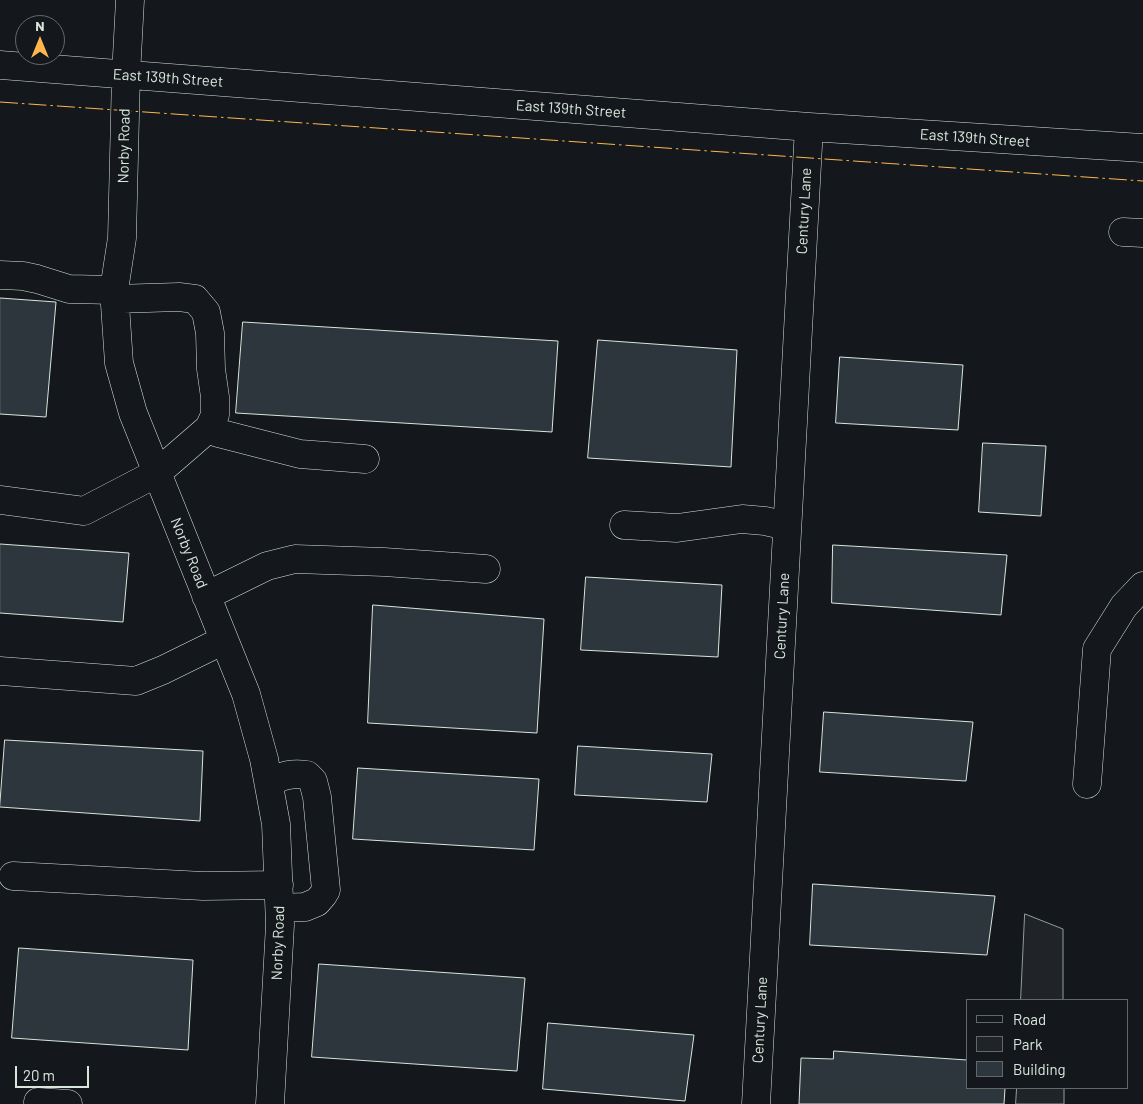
<!DOCTYPE html>
<style>
body{margin:0}
#map{position:relative;width:1143px;height:1104px;overflow:hidden;background:#14181c;font-family:Barlow,sans-serif}
canvas{display:block}
.legend{position:absolute;left:966px;top:999px;width:162px;height:90px;box-sizing:border-box;background:#14181c;border:1px solid #626a69;margin:0;padding:6px 9px;list-style:none;font-size:15px;color:#d8e6dc}
.legend li{display:flex;align-items:center;gap:10px;height:25px}
.legend b{width:25px;border:1px solid #626a69}
.north{position:absolute;left:15px;top:15px;width:50px;height:50px;box-sizing:border-box;background:#14181c;border:1px solid #626a69;border-radius:50%;rotate:0deg;font-size:14px;font-weight:700;line-height:20px;text-align:center;color:#d8e6dc}
.north::after{content:'';display:block;margin:auto;width:18px;height:22px;background:#ffb74d;clip-path:polygon(50% 0,100% 100%,50% 72%,0 100%)}
.scale{position:absolute;left:15px;top:1066px;width:74px;height:22px;box-sizing:border-box;border:2px solid #d8e6dc;border-top:0;padding-left:6px;font-size:15px;line-height:18px;white-space:nowrap;color:#d8e6dc;-webkit-text-stroke:4px #14181c;paint-order:stroke}
</style>
<div id="map">
<canvas width="1143" height="1104"></canvas>
<ul class="legend">
<li><b style="height:6px;background:#14181c"></b>Road</li>
<li><b style="height:14px;background:#202428"></b>Park</li>
<li><b style="height:14px;background:#2c363c"></b>Building</li>
</ul>
<div class="north">N</div>
<div class="scale">20 m</div>
</div>
<script>
const ctx = document.querySelector('canvas').getContext('2d');
ctx.lineJoin = 'round';
function fill(path, color) {
  ctx.fillStyle = color;
  ctx.fill(path, 'evenodd');
}
function trace(path, color, width, dash) {
  ctx.strokeStyle = color;
  ctx.lineWidth = width;
  ctx.lineCap = dash ? 'butt' : 'round';
  ctx.setLineDash(dash || []);
  ctx.stroke(path);
}
function drawText(font, color, halo, rows, align = 'center') {
  ctx.font = font + ' Barlow,sans-serif';
  ctx.lineWidth = 4;
  ctx.setLineDash([]);
  ctx.textBaseline = 'middle';
  ctx.strokeStyle = halo;
  ctx.fillStyle = color;
  for (const [text, x, y, turn = 0] of rows) {
    ctx.save();
    ctx.translate(x, y);
    ctx.rotate((+turn || 0) * Math.PI / 180);
    ctx.textAlign = isNaN(turn) ? turn : align;
    if (halo) ctx.strokeText(text, 0, 0);
    ctx.fillText(text, 0, 0);
    ctx.restore();
  }
}
const green = new Path2D(`
 M1025,914L1063,929V1000H1021Z
 M1017,1088H1064V1104H1016Z`);
const building = new Path2D(`
 M0,298L56,302L46,417L0,414Z
 M243,322L558,341L552,432L236,413Z
 M598,340L737,350L731,467L588,458Z
 M840,357L963,365L958,430L836,423Z
 M983,443L1046,446L1041,516L979,512Z
 M0,544L129,553L123,622L0,613Z
 M833,545L1007,555L1001,615L832,603Z
 M586,577L722,585L718,657L581,650Z
 M373,605L544,619L537,733L368,723Z
 M824,712L973,722L966,781L820,772Z
 M5,740L203,751L200,821L0,807Z
 M578,746L712,754L707,802L575,795Z
 M358,768L539,779L534,850L353,839Z
 M813,884L995,896L987,955L810,945Z
 M19,948L193,960L188,1050L12,1038Z
 M319,964L525,978L517,1071L312,1057Z
 M548,1023L694,1035L685,1101L543,1089Z
 M834,1051L967,1060V1088H1005L1004,1104H799L801,1058L833,1059Z`);
const minor = new Path2D(`
 M130,0L126,75L122,238L114,290L119,363L133,413L246,694L264,759L276,824L280,925L270,1104
 M0,65L809,127L1143,148
 M1123,232L1143,233
 M0,275L23,276L37,279L69,289L114,290
 M209,428L218,433L300,454L365,459
 M0,500L84,511L157,473L209,428L215,415V397L211,369L210,333L206,312L195,299L179,297L115,299
 M624,525L677,528L742,519L765,521L787,526
 M206,596L267,566L295,559L384,562L486,569
 M0,671L136,681L163,670L224,640
 M269,783C282,775 292,773 307,775L313,781L317,797L326,890L323,895L317,902L305,907L280,908
 M1087,784L1097,649L1124,606L1143,586
 M13,876L203,886L279,885
 M38,1102L68,1104
 M756,1104L809,127`);
const power = new Path2D(`
 M0,102L1143,181`);
const streetNames = [
 ["East 139th Street",168,78,4],
 ["East 139th Street",571,109,4],
 ["East 139th Street",975,138,4],
 ["Norby Road",124,146,-89],
 ["Century Lane",804,211,-87],
 ["Norby Road",189,553,68],
 ["Century Lane",782,616,-87],
 ["Norby Road",278,943,-88],
 ["Century Lane",760,1020,-87]
];
fill(green, '#202428');
trace(green, '#939e99', 1);
fill(building, '#2c363c');
trace(building, '#d8e6dc', 1);
trace(minor, '#d8e6dc', 29);
trace(minor, '#14181c', 28);
trace(power, '#ffb74d', 1, [18, 4, 2.5, 4]);
drawText('15px', '#d8e6dc', '#14181c', streetNames);
</script>
